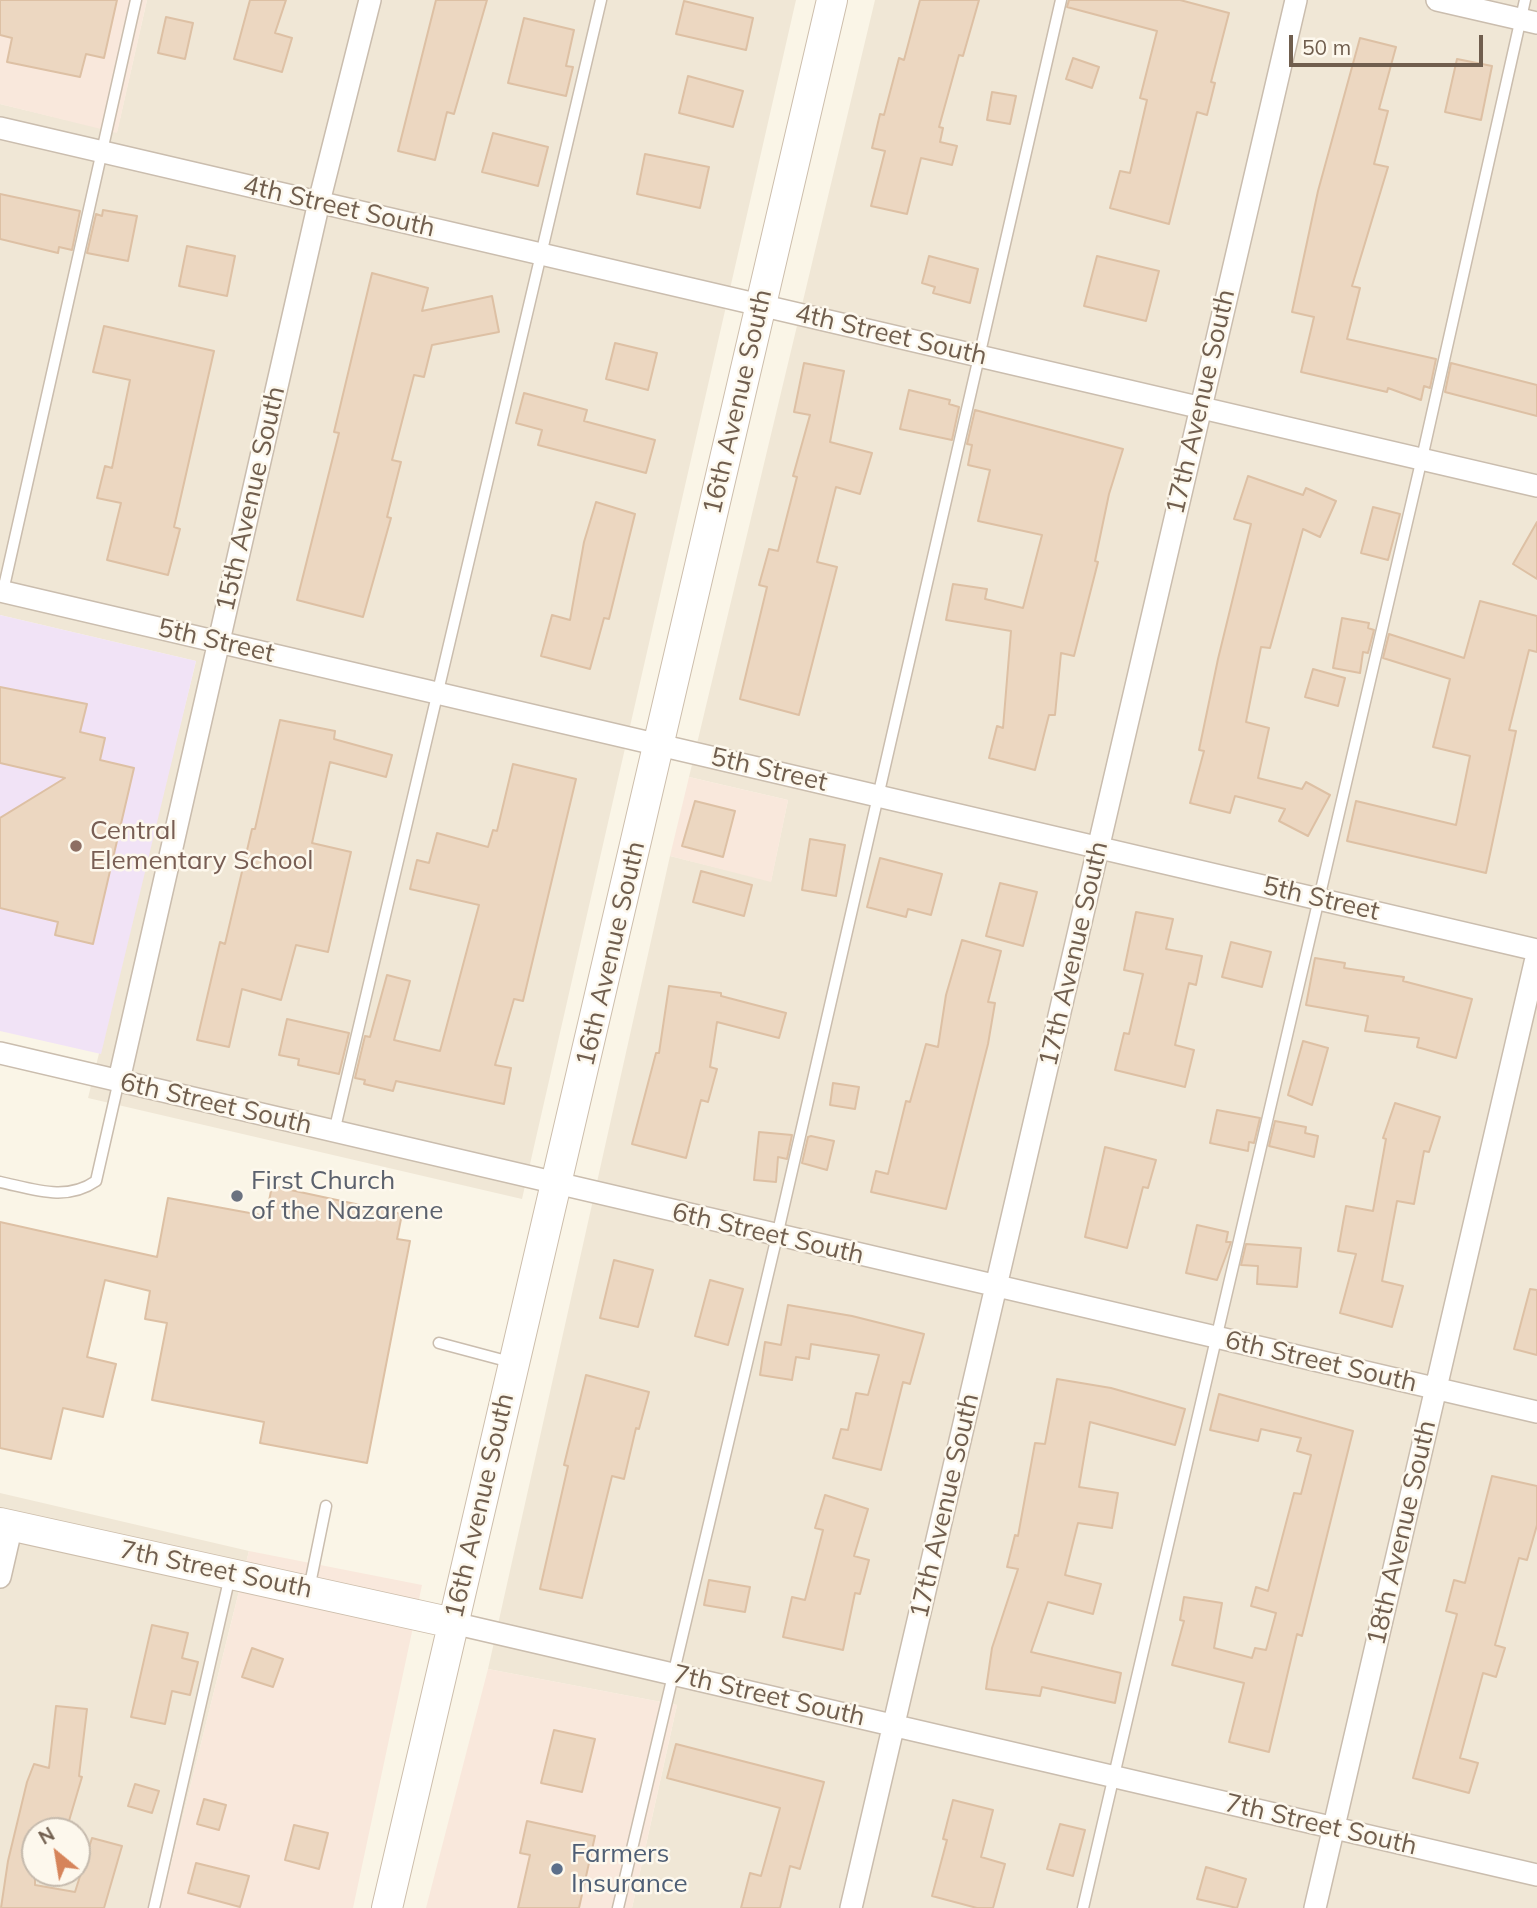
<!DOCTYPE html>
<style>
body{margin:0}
#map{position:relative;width:1537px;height:1908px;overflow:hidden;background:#faf5e7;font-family:Mulish,sans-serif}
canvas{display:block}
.north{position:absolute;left:21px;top:1817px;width:70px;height:70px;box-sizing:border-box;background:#fdf8ed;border:2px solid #c5baad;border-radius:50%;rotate:330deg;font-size:19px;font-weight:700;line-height:28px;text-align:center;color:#705e4e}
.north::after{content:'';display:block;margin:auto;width:24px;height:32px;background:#d6845a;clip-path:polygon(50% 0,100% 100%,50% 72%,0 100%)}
.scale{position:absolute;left:1289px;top:35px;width:194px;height:32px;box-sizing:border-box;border:4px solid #705e4e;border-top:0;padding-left:9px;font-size:21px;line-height:24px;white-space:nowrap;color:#705e4e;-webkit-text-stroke:5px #fdf8ed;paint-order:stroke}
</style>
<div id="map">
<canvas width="1537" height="1908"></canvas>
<div class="north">N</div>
<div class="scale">50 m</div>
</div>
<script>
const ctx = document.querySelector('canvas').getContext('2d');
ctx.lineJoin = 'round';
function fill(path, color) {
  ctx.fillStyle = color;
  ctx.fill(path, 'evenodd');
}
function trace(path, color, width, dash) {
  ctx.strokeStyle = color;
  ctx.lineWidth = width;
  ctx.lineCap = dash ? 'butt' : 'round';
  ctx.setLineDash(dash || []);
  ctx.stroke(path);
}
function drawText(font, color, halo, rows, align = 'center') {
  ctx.font = font + ' Mulish,sans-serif';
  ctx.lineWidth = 5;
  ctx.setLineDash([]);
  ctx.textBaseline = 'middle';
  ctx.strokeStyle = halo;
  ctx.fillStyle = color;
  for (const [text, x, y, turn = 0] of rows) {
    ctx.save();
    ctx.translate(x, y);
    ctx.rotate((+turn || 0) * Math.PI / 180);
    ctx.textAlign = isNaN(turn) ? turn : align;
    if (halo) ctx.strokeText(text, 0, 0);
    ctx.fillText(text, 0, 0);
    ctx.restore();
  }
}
const residential = new Path2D(`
 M147,0H796L522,1199L88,1098L196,661L0,615V104L117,132Z
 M875,0H1537V1908H632L677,1705L488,1669L670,856L771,881L788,800L689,777Z
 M0,1493L249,1551L160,1908H0ZM35,1831H77V1873H35Z`);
const commercial = new Path2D(`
 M0,0H147L117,133L0,104Z
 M689,777L788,800L771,882L670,856Z
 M249,1551L422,1585L353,1908H160Z
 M488,1669L677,1705L632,1908H426Z`);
const education = new Path2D(`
 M0,615L196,661L101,1054L0,1031Z`);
const building = new Path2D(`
 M0,0H117L104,58L86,54L80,77L7,62L12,38L0,35Z
 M250,0H286L275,33L292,38L282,72L234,59Z
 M436,0H487L454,114L447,112L435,160L398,151Z
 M920,0H979L963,56L959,55L939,127L943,128L940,142L957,146L952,165L921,158L907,214L871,206L885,151L872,148L880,114L884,115L899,58L904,60Z
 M1069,0H1180L1229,13L1211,82L1215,83L1207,115L1197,112L1169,224L1110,208L1120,171L1130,173L1147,100L1140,98L1157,31L1067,7Z
 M684,1L753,18L746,50L676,34Z
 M166,17L193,23L185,59L158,53Z
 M524,18L574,30L566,66L573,67L566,96L508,83Z
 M1360,38L1396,47L1379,109L1388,111L1374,164L1388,167L1352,286L1360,288L1347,339L1436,359L1430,388L1424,386L1421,400L1388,388L1387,392L1301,372L1314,317L1292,312L1318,191Z
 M1073,58L1099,67L1092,88L1066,79Z
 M1457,59L1492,66L1481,120L1445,112Z
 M688,76L743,91L733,127L679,113Z
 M992,92L1016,96L1010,124L987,120Z
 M493,133L548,147L538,186L482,172Z
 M645,154L709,167L700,208L637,194Z
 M0,194L80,211L72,250L59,247L58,253L0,239Z
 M103,210L137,216L128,261L87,253L96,214L102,216Z
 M187,246L235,256L227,296L179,286Z
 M929,256L978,269L970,303L933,293L935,287L922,283Z
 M1097,256L1159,271L1146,321L1084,306Z
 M372,273L428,288L422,311L492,296L499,332L432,345L424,377L414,375L392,460L401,462L387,517L391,518L363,617L297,600L339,433L334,432Z
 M104,326L214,351L174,527L180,529L168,575L107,560L121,503L97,498L105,466L112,468L130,380L93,372Z
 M615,343L657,353L648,390L606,379Z
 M804,363L844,371L830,442L872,453L860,494L836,487L817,562L837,567L799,715L740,699L767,587L759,585L769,549L778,551L797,477L793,476L810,415L794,412Z
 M1451,363L1537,385V416L1445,392Z
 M909,390L950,400L949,404L959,407L952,440L900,429Z
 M524,393L587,410L584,421L655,440L646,473L538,445L542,430L516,423Z
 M975,410L1123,449L1109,494L1095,561L1098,562L1074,656L1061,653L1055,715H1049L1035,770L989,758L997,726L1003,728L1011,631L946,620L953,584L987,589L985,599L1023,608L1042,535L978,521L990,470L968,465L972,445L967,444Z
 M1248,476L1303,495L1306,488L1336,501L1320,537L1303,529L1270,648L1261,647L1246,722L1269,728L1258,778L1302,789L1306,782L1330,795L1308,836L1279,821L1285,809L1235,796L1230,813L1190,803L1204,751L1199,750L1218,659L1251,524L1234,519Z
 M596,502L635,514L609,619L604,618L590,669L541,656L552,615L570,620L584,542Z
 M1373,507L1400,514L1388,560L1361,553Z
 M1537,522V579L1513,564Z
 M1480,601L1537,616V652L1529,650L1509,730L1516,731L1486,873L1347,841L1356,801L1456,825L1470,756L1433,747L1450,679L1383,658L1389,634L1464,658Z
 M1342,618L1369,623L1368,628L1374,630L1368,653L1363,652L1360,673L1333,668Z
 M1313,669L1345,678L1338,706L1305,697Z
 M0,687L87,704L80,732L105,738L100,760L134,768L93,944L55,935L58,922L0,908V818L65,778L0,763Z
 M280,720L335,731L334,739L392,755L386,777L330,762L312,843L351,852L328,952L296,945L281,1000L242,989L229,1047L197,1040L220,942L225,944L252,829H255Z
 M513,764L576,779L523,1001L514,999L495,1065L511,1068L504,1104L396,1081L393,1091L364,1084L365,1080L355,1078L365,1036L370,1037L387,975L410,981L394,1040L440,1051L479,905L410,889L417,860L429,863L437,833L488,847L493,830L497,831Z
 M695,801L735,811L723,857L682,846Z
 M810,839L845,845L836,896L802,890Z
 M880,858L942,874L931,915L908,909L906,917L867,907Z
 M701,871L752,885L744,916L693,902Z
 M1000,883L1037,892L1023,946L986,936Z
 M1136,912L1173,919L1166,949L1202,956L1196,985L1189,983L1175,1045L1194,1050L1185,1087L1115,1070L1124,1033L1129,1034L1143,974L1124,970Z
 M962,940L1001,951L988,1002L995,1003L988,1044L946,1209L871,1192L876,1171L888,1174L906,1101L910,1102L926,1044L938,1047L946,995Z
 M1231,942L1271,952L1262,987L1222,977Z
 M1315,958L1345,963L1344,968L1404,977L1403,981L1472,999L1456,1058L1417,1047L1419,1038L1365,1031L1368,1016L1306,1005Z
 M669,986L721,993V996L786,1013L779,1038L717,1022L710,1067L717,1069L708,1102L701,1100L686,1158L632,1144L656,1053H659Z
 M287,1019L349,1033L339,1074L298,1065L299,1059L279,1055Z
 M1303,1041L1328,1048L1312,1105L1288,1095Z
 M833,1083L859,1087L855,1109L830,1105Z
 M1395,1103L1440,1117L1429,1152L1424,1151L1414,1204L1397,1201L1382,1281L1403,1286L1392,1327L1340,1313L1356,1254L1338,1251L1346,1206L1373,1211L1386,1139L1383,1138Z
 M1217,1110L1260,1118L1254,1143L1249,1142L1248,1151L1210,1143Z
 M1275,1121L1306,1127L1305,1133L1318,1136L1314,1157L1269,1146Z
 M759,1132L792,1135L787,1159L778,1157L776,1182L754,1180Z
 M811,1136L834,1141L827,1170L802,1163L808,1137Z
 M1105,1147L1156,1160L1148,1188L1143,1187L1127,1248L1085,1237Z
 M272,1186L402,1214L397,1239L410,1241L367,1463L260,1443L264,1422L152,1400L167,1323L145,1319L150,1291L105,1280L87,1357L116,1364L103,1417L63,1408L51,1459L0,1448V1222L157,1257L168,1198L266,1216Z
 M1197,1225L1228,1232L1226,1242H1231L1217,1280L1186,1273Z
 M1246,1244L1301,1248L1297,1287L1257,1284L1258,1266L1241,1265Z
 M614,1260L653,1270L638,1327L600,1318Z
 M710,1280L743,1289L728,1345L695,1336Z
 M1530,1289L1537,1290V1355L1514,1349Z
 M788,1305L852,1316L924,1334L910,1384L903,1382L881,1470L833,1458L841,1429L848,1430L856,1393L868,1395L879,1355L811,1344L809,1359L796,1357L792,1380L760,1375L765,1342L781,1345Z
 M586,1375L649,1392L639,1429L636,1428L624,1479L612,1476L582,1598L540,1589L568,1466L564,1465Z
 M1057,1379L1111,1388L1185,1409L1175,1445L1090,1422L1079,1487L1118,1493L1112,1528L1078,1523L1065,1575L1101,1584L1093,1614L1048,1602L1031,1652L1121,1673L1115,1703L1042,1687L1040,1696L986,1689L992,1648L1018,1569L1007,1567L1015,1535L1018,1536L1035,1443L1045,1444Z
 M1219,1394L1353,1431L1302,1636L1297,1634L1269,1752L1229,1742L1244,1683L1172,1665L1184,1621L1180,1620L1184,1597L1222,1603L1214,1648L1252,1658L1255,1648L1266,1650L1276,1613L1251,1606L1256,1587L1268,1591L1294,1493L1301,1494L1311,1455L1297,1451L1301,1438L1261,1429L1258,1441L1210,1430Z
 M1492,1476L1537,1486V1525L1527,1560L1519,1558L1495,1645L1505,1648L1496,1677L1483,1673L1460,1758L1478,1763L1469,1793L1413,1778L1457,1614L1446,1611L1454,1580L1465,1583Z
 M825,1495L868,1509L854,1556L869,1560L860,1594L855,1593L843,1650L783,1637L792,1597L805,1600L823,1530L815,1528Z
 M709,1580L750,1587L745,1612L704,1605Z
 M152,1625L188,1633L182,1658L198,1662L190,1695L172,1691L165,1724L131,1717Z
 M252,1648L283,1659L273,1687L242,1677Z
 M56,1706L87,1709L79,1776L82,1777L66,1831H35V1885L75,1892L92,1838L122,1846L104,1908H1L8,1861L27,1782L34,1764L49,1768Z
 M554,1730L595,1739L582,1792L541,1783Z
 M676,1744L824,1782L800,1869L790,1866L780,1908H741L750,1873L761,1876L780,1808L667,1778Z
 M135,1784L159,1791L152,1813L128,1806Z
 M204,1799L226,1805L219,1830L197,1824Z
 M953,1800L993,1810L981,1857L1005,1864L993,1908H977L932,1896L947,1840L943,1839Z
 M527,1821L595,1836L579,1908H518L530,1855L520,1853Z
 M1060,1824L1085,1830L1073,1876L1047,1869Z
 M294,1825L328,1833L319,1869L285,1860Z
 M196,1863L249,1876L240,1907L188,1893Z
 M1206,1867L1246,1879L1237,1908L1197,1899Z`);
const lane = new Path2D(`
 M3,591L136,0
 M334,1132L601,0
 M0,1182C33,1189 66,1202 96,1181L119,1080
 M439,1343L514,1363
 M309,1589L326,1506
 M154,1908L230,1576
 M618,1908L777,1236L1061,0
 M1083,1908L1422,458L1525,0`);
const street = new Path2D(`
 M1437,0L1537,23
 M0,128L1537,486
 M0,591L1537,950
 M0,1053L1537,1412
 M119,1080L319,202L370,0
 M0,1577L12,1525
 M453,1623L1537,1875
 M851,1908L1296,0
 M1315,1908L1537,954`);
const secondary = new Path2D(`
 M0,1523L453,1623
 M387,1908L832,0`);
const markers = [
 [76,846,7,"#8d6e63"],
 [237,1196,7,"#6b7280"],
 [557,1869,7,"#5c6f8a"]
];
const streetNames = [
 ["4th Street South",339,207,13],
 ["4th Street South",891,335,13],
 ["16th Avenue South",738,402,-77],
 ["17th Avenue South",1201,402,-77],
 ["15th Avenue South",251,499,-77],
 ["5th Street",216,641,13],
 ["5th Street",769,770,13],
 ["5th Street",1321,899,13],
 ["16th Avenue South",611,954,-77],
 ["17th Avenue South",1074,954,-77],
 ["6th Street South",216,1104,13],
 ["6th Street South",768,1234,13],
 ["6th Street South",1321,1362,13],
 ["16th Avenue South",480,1506,-77],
 ["17th Avenue South",945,1506,-77],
 ["18th Avenue South",1402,1533,-77],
 ["7th Street South",216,1570,12],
 ["7th Street South",769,1696,13],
 ["7th Street South",1321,1825,13]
];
const educationNames = [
 ["Central",90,831],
 ["Elementary School",90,861]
];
const worshipNames = [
 ["First Church",251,1181],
 ["of the Nazarene",251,1211]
];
const serviceNames = [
 ["Farmers",571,1854],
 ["Insurance",571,1884]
];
fill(residential, '#f0e7d6');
fill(commercial, '#f9e8dc');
fill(education, '#f1e3f6');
fill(building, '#ecd7c1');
trace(building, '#ddc0a4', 2);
trace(lane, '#cabdae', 13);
trace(street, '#cabdae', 24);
trace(secondary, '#cdbeac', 32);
trace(lane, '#fff', 10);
trace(street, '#fff', 21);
trace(secondary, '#fff', 30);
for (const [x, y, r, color] of markers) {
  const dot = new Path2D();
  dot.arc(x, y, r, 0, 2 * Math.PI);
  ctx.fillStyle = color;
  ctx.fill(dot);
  trace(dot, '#fdf8ed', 2.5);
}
drawText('26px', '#705e4e', '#fdf8ed', streetNames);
drawText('26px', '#785e54', '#fdf8ed', educationNames, 'left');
drawText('26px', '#5b616d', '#fdf8ed', worshipNames, 'left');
drawText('26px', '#4e5e75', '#fdf8ed', serviceNames, 'left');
</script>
